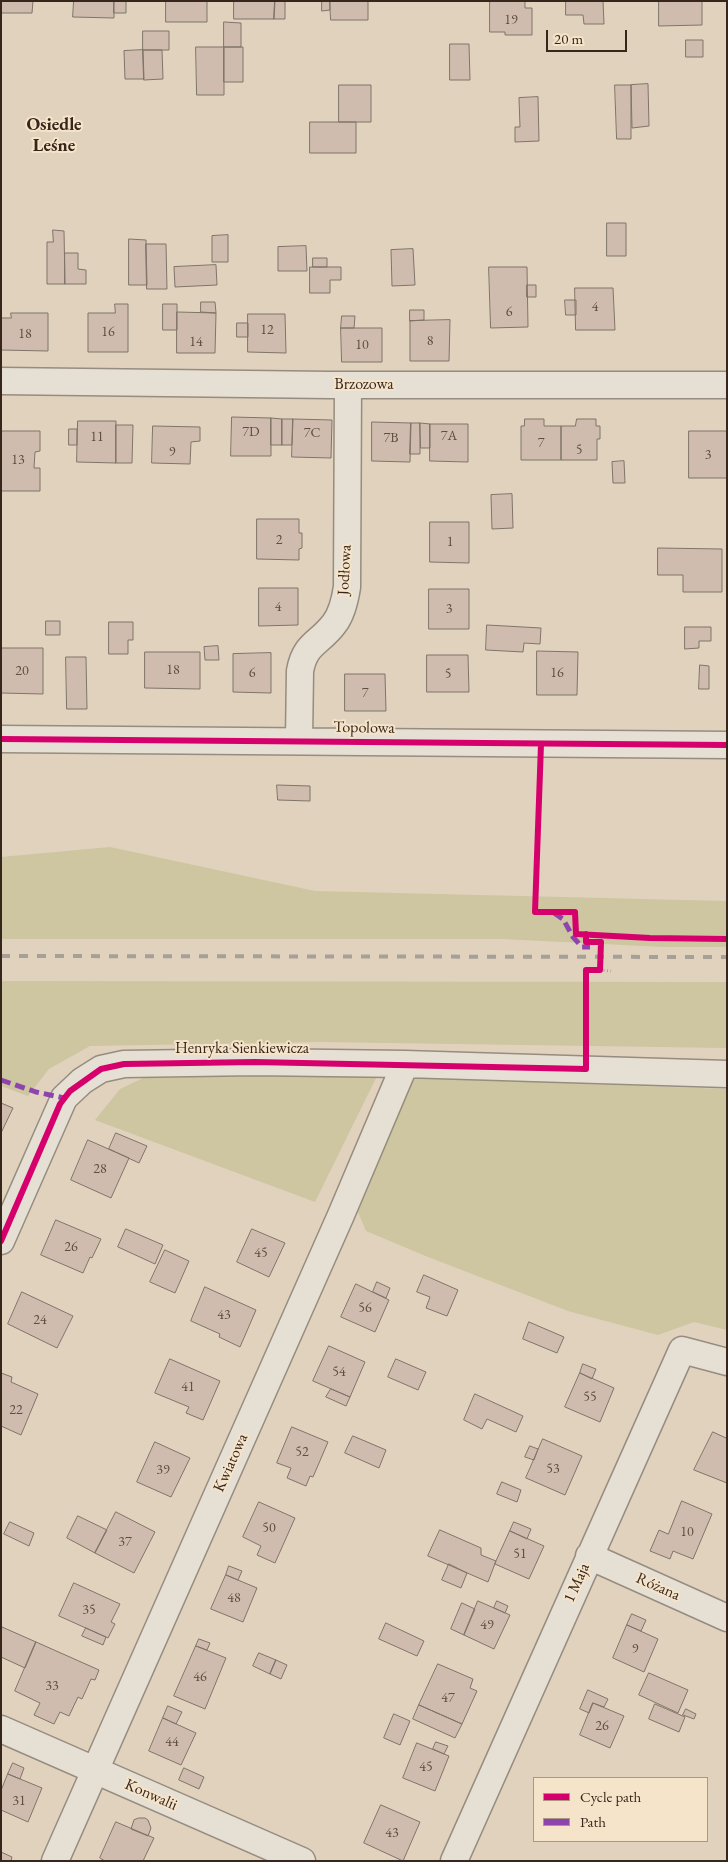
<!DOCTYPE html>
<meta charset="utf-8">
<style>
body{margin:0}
#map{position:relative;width:728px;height:1862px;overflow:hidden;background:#e1d2bd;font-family:"EB Garamond",serif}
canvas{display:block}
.frame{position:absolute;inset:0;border:2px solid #37261c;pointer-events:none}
.legend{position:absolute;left:533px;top:1777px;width:175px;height:65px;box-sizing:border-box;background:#f5e4ca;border:1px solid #a99884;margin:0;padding:6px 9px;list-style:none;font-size:15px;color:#37261c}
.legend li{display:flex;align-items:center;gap:10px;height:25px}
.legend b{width:25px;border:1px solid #a99884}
.scale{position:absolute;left:546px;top:30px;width:81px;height:22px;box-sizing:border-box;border:2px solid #37261c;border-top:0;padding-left:6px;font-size:15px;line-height:18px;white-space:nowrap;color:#37261c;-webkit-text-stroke:4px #f5e4ca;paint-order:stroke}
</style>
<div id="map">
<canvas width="728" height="1862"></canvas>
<div class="frame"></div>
<ul class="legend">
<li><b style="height:6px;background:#d6006c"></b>Cycle path</li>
<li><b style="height:6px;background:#8e44ad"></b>Path</li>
</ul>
<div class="scale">20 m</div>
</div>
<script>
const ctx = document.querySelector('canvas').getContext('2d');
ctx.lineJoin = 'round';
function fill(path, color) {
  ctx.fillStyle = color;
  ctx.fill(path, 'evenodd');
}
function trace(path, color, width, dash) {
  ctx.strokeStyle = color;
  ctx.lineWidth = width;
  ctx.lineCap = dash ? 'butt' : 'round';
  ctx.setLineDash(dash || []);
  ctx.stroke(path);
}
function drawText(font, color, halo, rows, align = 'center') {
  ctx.font = font + ' "EB Garamond",serif';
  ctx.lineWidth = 4;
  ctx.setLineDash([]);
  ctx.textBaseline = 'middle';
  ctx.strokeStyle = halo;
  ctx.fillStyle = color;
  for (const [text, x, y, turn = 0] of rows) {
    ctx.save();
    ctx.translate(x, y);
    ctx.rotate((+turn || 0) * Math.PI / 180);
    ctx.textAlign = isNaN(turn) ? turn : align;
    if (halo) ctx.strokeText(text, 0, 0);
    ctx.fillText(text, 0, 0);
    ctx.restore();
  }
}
const green = new Path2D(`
 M110,847L315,891L727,901V947H664L502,939H1V857Z
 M1,981L727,982V1048L320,1042L90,1046L49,1069L28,1096L1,1086Z
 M378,1074L315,1202L95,1120L120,1089L143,1078Z
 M413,1078L727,1089V1330L694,1322L658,1335L568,1311L428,1257L366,1231L357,1210Z`);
const building = new Path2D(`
 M1,1H33L32,13H1Z
 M74,1H114V18L73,17Z
 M114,1H126V13H114Z
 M166,1H207V22H166Z
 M234,1H275L274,19H234Z
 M275,1H285V19H274Z
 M322,1H330V10L322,11Z
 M330,1H368V20H331Z
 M490,1H525V8H532V35H505V32H490Z
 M566,1H603L604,24H584L583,15H566Z
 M659,1H702V25L659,26Z
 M224,22L241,23V47H224Z
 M143,31H169V50H143Z
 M686,40H703V57H686Z
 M450,44H469L470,80H450Z
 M196,47H224V95H197Z
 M224,47H243V82H224Z
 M143,50L144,79H125L124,51Z
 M143,50H162L163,79L144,80Z
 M648,84L649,126L632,128L631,85Z
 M339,85H371V122H339Z
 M615,85H631V139H617Z
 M538,97L539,141L515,142V127H520L519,98Z
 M310,122H356V153H310Z
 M607,223H626V256H607Z
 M53,230L64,231L65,284H47V242H53Z
 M228,235V262H212V236Z
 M129,239L146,240L147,285H129Z
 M146,244H166L167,289H147Z
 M306,246L307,271H278V247Z
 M413,249L415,285L392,286L391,250Z
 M65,253H78V269L86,270V284H65Z
 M313,258H327V267H313Z
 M216,265L217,285L175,287L174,267Z
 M310,267H341V280H330V293H310Z
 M489,267H527L528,327L491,328Z
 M527,285H536V297H527Z
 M575,288H613L615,330H576Z
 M565,300H576V315H566Z
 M201,302H215L216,313L201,312Z
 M115,304H128V352H88V313H115Z
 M163,304H177V330H163Z
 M410,310H424V320L410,321Z
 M177,312L216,313L215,353H177Z
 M11,313H48V351L1,350V318H11Z
 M248,314H285L286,353L248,352Z
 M342,316H355L354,328H341Z
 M450,320L449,361H410V321Z
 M237,323H248V337H237Z
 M341,328H382V362H342Z
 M232,417L271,418V456H231Z
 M271,418L282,419V445H271Z
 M282,419H293L292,445H282Z
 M293,419L332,420L331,458L292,457Z
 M525,419H544V426H561V460H521V426H524Z
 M577,419H596V426H600V439H597V460H561V426H575Z
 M78,421H116V463L77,462Z
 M372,422L411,423L410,462L372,461Z
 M411,423H420V454H410Z
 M420,423L430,424V448H421Z
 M430,424H468V462L430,461Z
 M116,425H133L132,463H116Z
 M153,426L200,427V441L191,442L190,464L152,463Z
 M69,429H77V445H69Z
 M1,431H40V451L35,452L34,468H40V491H1Z
 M689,431H727V478H689Z
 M624,461L625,483H613L612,462Z
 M512,494L513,528L492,529L491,495Z
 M257,519H299V533H302V548L299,549V560L257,559Z
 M430,522H469V563L430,562Z
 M658,548L722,549V592H683V575H658Z
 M259,588H298V625L259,626Z
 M429,589H469V629H429Z
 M46,621H60V635H46Z
 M109,622H133V640H128V654H109Z
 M487,625L541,628L540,644L524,643L523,652L486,650Z
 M685,627H711V641H699V648L685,649Z
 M218,646L219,660H205L204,647Z
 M1,648H43V694L1,693Z
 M537,651L578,652L577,695H537Z
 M145,652H200V689L145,688Z
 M271,653V693L233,692V654Z
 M427,655H468L469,692H427Z
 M66,657H86L87,709H67Z
 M700,665L709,666V689H699Z
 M345,674H385L386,711H345Z
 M277,785L310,786V801L278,800Z
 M1,1103L13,1108L1,1133Z
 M116,1133L147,1146L139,1163L109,1149Z
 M88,1140L129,1158L111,1198L71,1180Z
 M56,1220L101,1239L92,1258L90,1257L83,1273L41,1255Z
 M126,1229L163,1245L155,1264L118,1247Z
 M252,1229L285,1243L269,1277L237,1262Z
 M165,1250L189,1261L175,1293L150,1282Z
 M424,1275L458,1290L447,1316L426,1308L430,1297L417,1292Z
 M377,1282L390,1288L386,1298L373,1292Z
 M356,1284L389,1300L375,1332L341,1317Z
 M205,1287L256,1310L240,1347L219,1337L220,1334L191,1321Z
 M22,1292L73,1316L57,1348L8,1324Z
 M529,1322L564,1337L557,1353L523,1339Z
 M329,1346L365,1362L350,1397L313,1381Z
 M170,1359L220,1381L203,1420L186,1413L189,1407L155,1393Z
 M396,1359L426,1372L418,1390L388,1377Z
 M583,1364L596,1369L592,1379L580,1373Z
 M1,1373L12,1377L11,1382L38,1394L21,1435L1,1426Z
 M580,1373L614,1388L600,1422L565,1407Z
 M331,1389L350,1397L346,1406L326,1397Z
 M475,1394L523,1416L516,1432L487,1419L482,1429L464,1420Z
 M292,1427L328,1442L313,1477L310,1476L306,1486L287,1478L291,1468L277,1463Z
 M713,1432L726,1438L727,1436V1483L694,1470Z
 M353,1436L386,1450L379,1468L345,1453Z
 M543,1439L582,1456L565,1495L526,1478Z
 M155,1442L190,1458L171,1497L137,1482Z
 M530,1446L538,1449L534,1460L525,1457Z
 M502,1482L521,1490L517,1502L497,1494Z
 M682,1501L712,1514L693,1559L673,1551L670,1559L650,1551L659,1530L668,1534Z
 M259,1502L295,1518L275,1563L257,1555L261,1546L243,1537Z
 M116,1512L155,1532L134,1573L95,1553Z
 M78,1516L107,1530L95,1553L67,1538Z
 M10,1522L34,1533L29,1546L4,1534Z
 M514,1522L531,1529L527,1539L510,1531Z
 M440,1530L481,1548V1555L496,1561L488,1582L428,1556Z
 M510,1531L544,1546L529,1579L495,1564Z
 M449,1564L467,1573L461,1588L442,1580Z
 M229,1566L242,1571L238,1580L226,1575Z
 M226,1575L257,1588L243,1622L211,1609Z
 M74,1583L120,1604L111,1622L115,1624L108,1638L59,1616Z
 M478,1601L510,1615L494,1649L464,1635Z
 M497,1601L508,1606L505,1613L494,1608Z
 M462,1603L475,1609L464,1635L451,1629Z
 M632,1614L646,1620L641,1631L627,1625Z
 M386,1623L424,1641L417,1656L379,1639Z
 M627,1625L658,1639L644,1672L613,1658Z
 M2,1627L36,1642L25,1668L1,1657Z
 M86,1628L106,1637L103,1645L82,1636Z
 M199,1639L210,1643L207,1650L196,1646Z
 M36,1642L99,1670L95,1680L91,1679L82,1699L78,1697L69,1716L60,1712L54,1724L34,1715L40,1703L15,1691Z
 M196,1646L226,1658L205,1709L174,1696Z
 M259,1653L276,1660L270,1674L253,1666Z
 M276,1660L287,1665L281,1679L270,1674Z
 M438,1664L473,1679L470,1688L477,1691L462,1724L419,1705Z
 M649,1673L688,1690L678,1713L639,1695Z
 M588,1690L608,1699L604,1707L593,1703L589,1713L580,1709Z
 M593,1703L624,1716L610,1748L580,1735Z
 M655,1704L685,1717L679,1732L649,1719Z
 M419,1705L462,1724L455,1738L413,1719Z
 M168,1706L182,1712L176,1724L163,1718Z
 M686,1709L696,1714L694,1719L683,1715Z
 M394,1714L410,1721L400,1745L384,1738Z
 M163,1718L196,1733L181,1765L149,1751Z
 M436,1742L448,1746L444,1754L433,1749Z
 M417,1743L449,1756L435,1791L403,1778Z
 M13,1763L24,1768L20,1779L8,1774Z
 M184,1768L204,1777L199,1789L179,1780Z
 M8,1774L42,1788L28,1822L1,1810V1791Z
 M381,1805L420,1822L403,1861L364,1843Z
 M139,1818H145L148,1820L151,1828L148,1836L131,1829L134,1820Z
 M116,1822L154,1838L143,1861H105L100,1858Z
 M1,1852L12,1857L11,1861H1Z`);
const path = new Path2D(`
 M540,771L535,912H575L576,934L650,938L727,939
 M586,934V942H601L600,970H586V1042
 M600,970L611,971`);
const minor = new Path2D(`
 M1,381L330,385H727
 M1,739L727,745
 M299,740L300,671C305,643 319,644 334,624C342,614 345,600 347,587L348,385
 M1,1241L64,1098L82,1081L101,1069L124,1064L255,1062L405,1064L727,1074
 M589,1556L727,1618
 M1,1729L302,1861
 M55,1861L341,1215L405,1064
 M454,1861L682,1350L727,1362`);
const rail = new Path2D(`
 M1,956L727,957`);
const quiet = new Path2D(`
 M554,913L563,919L573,937L582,947H590
 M1,1080L36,1092L64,1098`);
const cycleway = new Path2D(`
 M1,739L727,745
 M541,744L535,912H575L576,934L650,938L727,939
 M1,1241L60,1104L70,1091L101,1069L124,1064L255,1062L586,1069V970H600L601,942H586V934`);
const numberNames = [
 ["19",511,20],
 ["4",595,307],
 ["6",509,312],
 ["12",267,330],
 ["16",108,332],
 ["18",25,334],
 ["8",430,341],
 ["14",196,342],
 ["10",362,345],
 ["7D",251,432],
 ["7C",312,433],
 ["7A",449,436],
 ["11",97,437],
 ["7B",391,438],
 ["7",541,443],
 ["5",579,450],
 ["9",172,452],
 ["3",708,455],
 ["13",18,460],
 ["2",279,540],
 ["1",450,542],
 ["4",278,607],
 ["3",449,609],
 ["18",173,670],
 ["20",22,671],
 ["6",252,673],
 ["16",557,673],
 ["5",448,674],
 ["7",365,693],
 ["28",100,1169],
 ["26",71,1247],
 ["45",261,1253],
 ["56",365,1308],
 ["43",224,1315],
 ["24",40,1320],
 ["54",339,1372],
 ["41",188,1387],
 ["55",590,1397],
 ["22",16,1410],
 ["52",302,1452],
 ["53",553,1469],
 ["39",163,1470],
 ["50",269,1528],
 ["10",687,1532],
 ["37",125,1542],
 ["51",520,1554],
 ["48",234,1598],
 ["35",89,1610],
 ["49",487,1625],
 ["9",635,1649],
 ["46",200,1677],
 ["33",52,1686],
 ["47",448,1698],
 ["26",602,1726],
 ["44",172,1742],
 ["45",426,1767],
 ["31",19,1801],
 ["43",392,1833]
];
const streetNames = [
 ["Brzozowa",364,385],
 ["Jodłowa",345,570,-87],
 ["Topolowa",364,728,1],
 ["Henryka Sienkiewicza",242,1049],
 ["Kwiatowa",231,1463,-66],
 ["1 Maja",577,1583,-66],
 ["Różana",658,1587,24],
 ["Konwalii",151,1795,24]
];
const neighbourhoodNames = [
 ["Osiedle",54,125],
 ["Leśne",54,146]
];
fill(green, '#cdc6a0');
fill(building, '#d0bcaf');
trace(building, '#7f7469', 1);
trace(minor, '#968c7f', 29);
trace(path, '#a7a097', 3, [1, 2.5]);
trace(minor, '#e6dfd4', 26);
trace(rail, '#a7a097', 4, [9, 9]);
trace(quiet, '#8e44ad', 5, [10, 5]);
trace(cycleway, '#d6006c', 6);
drawText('14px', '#5f4d42', null, numberNames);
drawText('16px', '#37261c', '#f5e4ca', streetNames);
drawText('bold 18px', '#37261c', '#f5e4ca', neighbourhoodNames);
</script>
